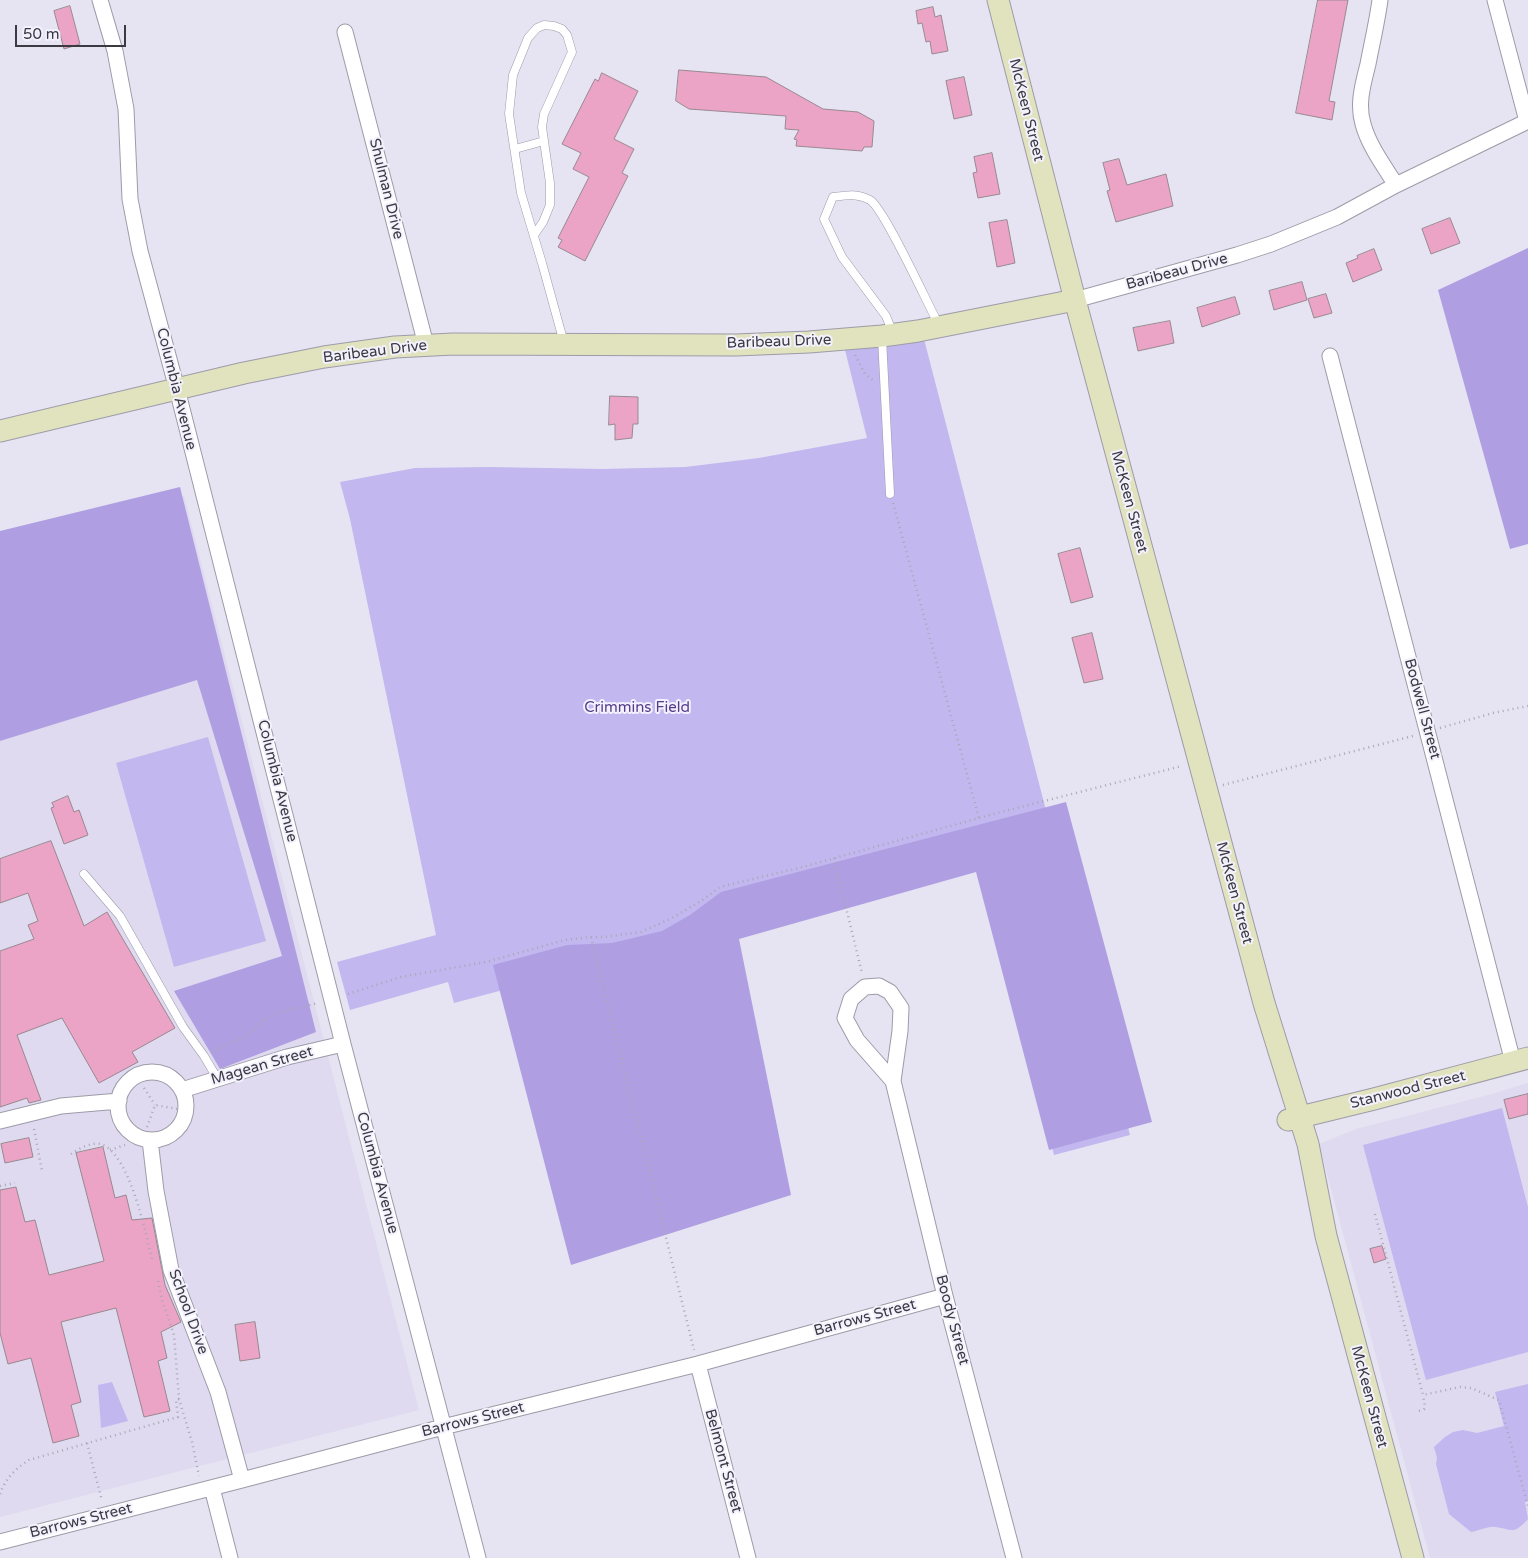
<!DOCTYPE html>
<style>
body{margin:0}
#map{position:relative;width:1528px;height:1558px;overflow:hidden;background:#e6e4f2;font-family:"Varela Round",sans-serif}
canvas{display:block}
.scale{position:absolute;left:15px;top:25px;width:111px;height:22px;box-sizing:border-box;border:2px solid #3b3a40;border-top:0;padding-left:6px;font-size:15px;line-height:18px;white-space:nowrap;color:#3b3a40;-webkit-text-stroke:4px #f3f1fd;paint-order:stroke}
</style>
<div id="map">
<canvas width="1528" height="1558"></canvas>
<div class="scale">50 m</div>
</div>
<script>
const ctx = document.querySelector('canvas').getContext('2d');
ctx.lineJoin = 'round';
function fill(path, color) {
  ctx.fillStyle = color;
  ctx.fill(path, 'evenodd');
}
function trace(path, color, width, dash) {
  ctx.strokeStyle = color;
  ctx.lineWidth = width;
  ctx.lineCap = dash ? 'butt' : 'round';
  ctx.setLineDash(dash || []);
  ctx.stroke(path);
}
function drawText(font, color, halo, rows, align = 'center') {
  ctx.font = font + ' "Varela Round",sans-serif';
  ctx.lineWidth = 4;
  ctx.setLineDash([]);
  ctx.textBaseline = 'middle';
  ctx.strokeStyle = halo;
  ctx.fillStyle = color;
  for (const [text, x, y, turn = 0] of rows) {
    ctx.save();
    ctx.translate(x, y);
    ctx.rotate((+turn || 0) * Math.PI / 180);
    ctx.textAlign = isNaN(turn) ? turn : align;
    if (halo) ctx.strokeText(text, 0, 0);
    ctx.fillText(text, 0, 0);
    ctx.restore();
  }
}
const built = new Path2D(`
 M184,496L419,1410L0,1517V543Z
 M1528,1083V1558H1430L1319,1144L1356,1129L1488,1095Z`);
const green = new Path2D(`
 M924,339L1130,1135L1054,1155L978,864L454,1003L448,982L350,1010L337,962L436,935L350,519L340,482L415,468L489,467L603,469L685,467L759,458L867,438L845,350Z
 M208,737L266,941L174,967L116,763Z
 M1502,1108L1528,1207V1352L1426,1380L1363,1145Z
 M112,1382L128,1421L101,1428L98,1385Z
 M1528,1384V1501L1525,1502L1528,1519C1512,1536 1514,1529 1495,1527C1488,1526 1479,1531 1471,1532L1449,1514L1436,1464L1437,1458L1434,1447L1445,1437L1453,1432L1463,1430L1477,1433L1504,1426L1495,1392Z`);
const forest = new Path2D(`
 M1528,248V544L1510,549L1438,290Z
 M180,487L316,1032L220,1069L174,991L282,956L197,680L0,741V531Z
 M1066,802L1152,1122L1049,1150L976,872L739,939L791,1195L571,1265L493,965L567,945L612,943L662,931L690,915L721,892Z`);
const building = new Path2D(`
 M1318,0H1348L1329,101L1335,102L1332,120L1296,113Z
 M70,6L80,44L64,49L54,11Z
 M933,7L935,17L941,15L948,51L932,54L930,41L926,42L922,23L918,24L916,11Z
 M679,70L766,77L823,109L858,112L874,121L872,147H864L862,151L796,146L797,140L794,139L799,130L785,129L786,116L689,109L676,101Z
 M602,73L638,91L614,139L634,149L622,173L628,176L585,261L558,247L562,240L558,238L589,177L573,169L581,153L562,144L595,79L598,81Z
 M964,77L972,115L954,119L946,81Z
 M992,153L1000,194L978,198L973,173L977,172L974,157Z
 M1119,159L1127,185L1166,174L1173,206L1116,222L1107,191L1110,190L1103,163Z
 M1450,218L1460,243L1431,254L1422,229Z
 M1007,220L1015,263L997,267L989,223Z
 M1374,249L1382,270L1353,282L1346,263L1358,258L1357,256Z
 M1302,282L1307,300L1274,310L1269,291Z
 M1326,294L1332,313L1314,318L1308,299Z
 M1235,297L1240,314L1202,327L1197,308Z
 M1170,321L1174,343L1138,351L1133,328Z
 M610,396L638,397V424H633L632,438L615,440V424L609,425Z
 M1080,548L1093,597L1071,603L1058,554Z
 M1092,633L1103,679L1084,683L1072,638Z
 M68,796L74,812L79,810L88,835L64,844L51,808L54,807L52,803Z
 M51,841L84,926L107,912L175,1028L132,1052L138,1062L99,1083L62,1018L17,1035L41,1100L29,1103L27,1098L0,1107V951L34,939L28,925L38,921L28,893L0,903V859Z
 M1528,1094V1114L1509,1119L1504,1100Z
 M29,1138L33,1157L5,1163L1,1144Z
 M103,1147L115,1198L126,1195L132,1220L152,1218L165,1285L181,1322L161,1332L167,1358L158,1361L170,1411L144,1417L116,1308L61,1322L81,1402L71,1405L79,1436L53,1443L31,1358L8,1364L0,1333V1190L16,1187L25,1222L35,1220L49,1275L104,1261L76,1153Z
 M1382,1246L1386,1259L1374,1263L1370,1249Z
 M255,1322L260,1358L240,1361L235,1325Z`);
const path = new Path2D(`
 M855,355L865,374L874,381
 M893,503L979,818
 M1440,728L1493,713L1528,706
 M1223,785L1413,736
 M834,858L862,973
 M591,937L694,1350
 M348,994L401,977L486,962L565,940L591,937H604L641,932L670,919L701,901L720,887L799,868L997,813L1182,766
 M212,1052L247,1036L263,1020L278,1013L318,1003
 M144,1088L155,1105
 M147,1127L155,1105L178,1109
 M34,1129L42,1171
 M110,1150L125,1145
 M71,1154C78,1149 91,1142 100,1144C129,1151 146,1234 152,1259
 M0,1186L15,1183
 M1375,1214L1423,1395L1460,1387L1471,1388L1499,1400L1528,1506
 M158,1281L162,1300L174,1335L179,1399L192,1442L199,1476
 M1419,1411L1424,1409L1425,1406L1423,1395
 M87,1443L102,1501
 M0,1494C5,1479 16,1468 29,1460L178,1417L176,1400L179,1399`);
const lane = new Path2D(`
 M515,149L544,141
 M534,235L543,222L550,205V183L542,127L544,114L572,52L567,35L562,29L554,26L544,25L537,28L528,38L513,75L509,114L521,193L542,263L564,343
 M893,333L886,316L842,257L824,219L833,197C847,195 857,193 870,200C884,208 928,305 939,325
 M882,338L890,494
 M84,874L120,916L183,1027L204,1056L217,1078`);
const street = new Path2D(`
 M100,0L115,51L126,109L130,199L140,251L177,389L343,1044L478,1558
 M1380,0C1377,22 1372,43 1368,64C1363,84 1357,104 1363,124C1369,146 1384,166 1396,185
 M1495,0L1527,121
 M345,32L426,345
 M1075,300L1237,255L1271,244L1337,217L1396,185L1528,121
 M1330,356L1513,1062
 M118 1106a34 34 0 1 1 68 0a34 34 0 1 1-68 0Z
 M893,1081L857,1040L845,1018L851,999L865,987L879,986L890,992L901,1008L900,1031L893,1081L945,1296L1014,1558
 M182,1090L287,1057L343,1044
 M0,1121L61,1106L119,1101
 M150,1140L156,1191L171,1270L218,1392L242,1480
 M698,1364L748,1558
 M212,1488L230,1558
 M0,1542L242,1480L443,1427L698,1364L945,1296`);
const secondary = new Path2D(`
 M998,0L1075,300L1264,1003L1308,1144L1326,1236L1413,1558
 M0,431L244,373L324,357L395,347L453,344L736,345L809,342L882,336L918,331L1075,300
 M1288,1120L1374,1099L1528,1058`);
const streetNames = [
 ["McKeen Street",1026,110,76],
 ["Shulman Drive",386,189,76],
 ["Baribeau Drive",1177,272,-15],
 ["Baribeau Drive",779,342,-2],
 ["Baribeau Drive",375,352,-7],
 ["Columbia Avenue",176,389,76],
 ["McKeen Street",1129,502,75],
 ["Bodwell Street",1422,709,75],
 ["Columbia Avenue",277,781,76],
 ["McKeen Street",1234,893,75],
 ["Magean Street",262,1066,-16],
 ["Stanwood Street",1408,1090,-14],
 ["Columbia Avenue",377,1173,75],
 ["School Drive",188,1312,70],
 ["Barrows Street",865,1318,-15],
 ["Boody Street",952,1320,75],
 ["McKeen Street",1369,1397,75],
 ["Barrows Street",473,1420,-14],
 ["Belmont Street",723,1461,75],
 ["Barrows Street",81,1521,-14]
];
const parkNames = [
 ["Crimmins Field",637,708]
];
fill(built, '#dfdaf0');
fill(green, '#c3b7ef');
fill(forest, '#af9fe2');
fill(building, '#eba3c6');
trace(building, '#988990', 1);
trace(lane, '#9d9ba8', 9);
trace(street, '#9d9ba8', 17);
trace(secondary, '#9d9ba8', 23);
trace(path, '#a9a7b3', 2.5, [1, 4]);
trace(lane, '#fff', 8);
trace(street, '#fff', 15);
trace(secondary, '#e1e3be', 21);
drawText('15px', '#3b3a40', '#f3f1fd', streetNames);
drawText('15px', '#553c8b', '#f3f1fd', parkNames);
</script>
